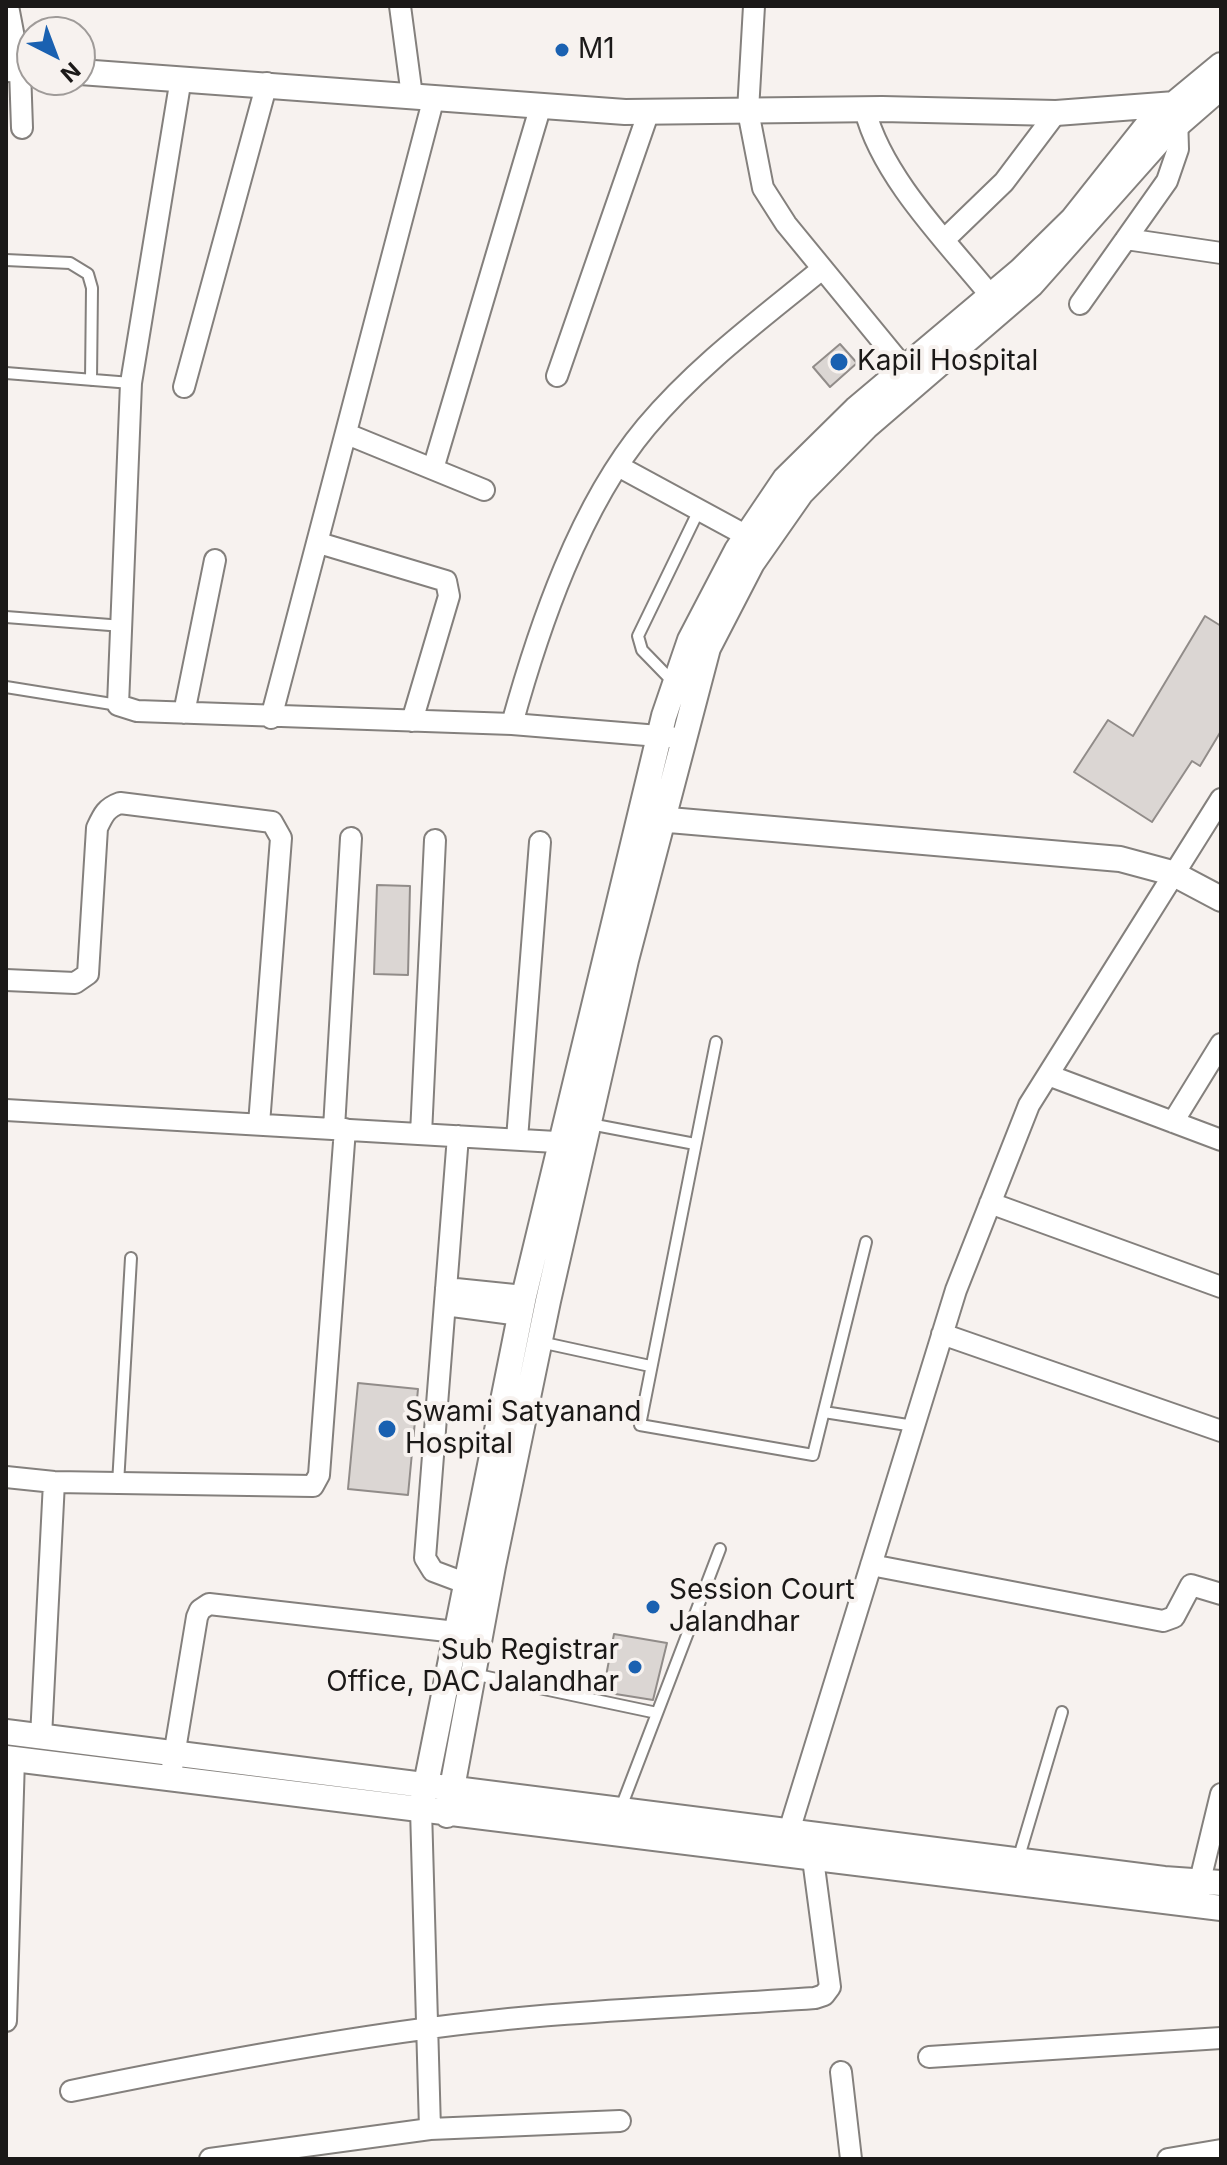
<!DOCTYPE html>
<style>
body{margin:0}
#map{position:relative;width:1227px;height:2165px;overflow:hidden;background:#f7f2ef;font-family:Inter,sans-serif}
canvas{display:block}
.frame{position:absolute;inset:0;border:8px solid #1b1918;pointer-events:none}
.north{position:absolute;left:16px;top:16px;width:80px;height:80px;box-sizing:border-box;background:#f7f2ef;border:2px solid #9f9b99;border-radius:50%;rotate:138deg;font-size:22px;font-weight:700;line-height:32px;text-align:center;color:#1b1918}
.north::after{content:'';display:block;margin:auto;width:28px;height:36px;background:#1a61b1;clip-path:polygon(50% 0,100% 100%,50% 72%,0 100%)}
</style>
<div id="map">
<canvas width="1227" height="2165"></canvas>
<div class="frame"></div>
<div class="north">N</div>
</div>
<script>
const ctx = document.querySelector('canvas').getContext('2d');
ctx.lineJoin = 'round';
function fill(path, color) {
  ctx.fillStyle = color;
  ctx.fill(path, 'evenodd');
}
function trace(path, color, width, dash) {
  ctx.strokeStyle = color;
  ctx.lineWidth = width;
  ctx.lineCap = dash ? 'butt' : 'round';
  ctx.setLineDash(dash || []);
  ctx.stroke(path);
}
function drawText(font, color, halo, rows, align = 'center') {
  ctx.font = font + ' Inter,sans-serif';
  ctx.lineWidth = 8;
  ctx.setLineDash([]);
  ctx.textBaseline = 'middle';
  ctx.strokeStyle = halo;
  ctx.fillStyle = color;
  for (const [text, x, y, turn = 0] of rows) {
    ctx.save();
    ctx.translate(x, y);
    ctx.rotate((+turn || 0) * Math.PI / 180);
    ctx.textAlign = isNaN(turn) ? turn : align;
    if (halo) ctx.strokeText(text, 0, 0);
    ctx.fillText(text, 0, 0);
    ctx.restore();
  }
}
const building = new Path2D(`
 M840,344L857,363L830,387L813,367Z
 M1205,616L1221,626V731L1200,766L1192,761L1152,822L1074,772L1108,720L1133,736Z
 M377,885L410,886L408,975L374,974Z
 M358,1383L418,1389L408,1495L348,1489Z
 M614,1634L667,1643L653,1700L603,1692Z`);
const service = new Path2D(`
 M6,260L70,263L88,274L92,288L91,380
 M6,373L131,383
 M6,617L123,626
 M675,684L642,650L638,636L699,510
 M6,687L118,705
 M716,1042L640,1425L813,1455L866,1242
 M590,1124L695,1144
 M540,1342L650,1366
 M824,1412L914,1426
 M118,1484L131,1258
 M473,1674L657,1713
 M620,1810L720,1549
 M1018,1860L1062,1712`);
const minor = new Path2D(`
 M8,6L20,69L22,128
 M400,6L412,96
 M754,6L748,111L763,188L786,224L914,380
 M181,78L131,383L118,705L137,711L512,724L671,737
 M865,110C882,177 947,242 991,296
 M945,239L1004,182L1056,113
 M1126,239L1221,253
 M1080,304L1167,181L1178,149L1177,115
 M557,376L649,111
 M184,387L267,83
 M347,434L484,490
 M618,466L747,536
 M433,469L541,105
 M319,543L446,581L449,596L412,721
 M184,713L215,560
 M271,718L434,97
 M512,724C539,626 580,506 646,427C697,366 761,319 822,269
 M6,980L75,983L88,974L97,828C103,815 106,808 120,803L272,822L281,838L259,1124
 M1048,1075L1221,1140
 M6,1110L573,1143
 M1173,1122L1221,1044
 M334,1128L351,838
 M421,1134L435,840
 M458,1136L425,1558L433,1571L465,1583
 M517,1139L540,842
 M990,1203L1221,1287
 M446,1288L524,1296
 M445,1305L520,1315
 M942,1334L1221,1431
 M6,1477L54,1482L313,1486L319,1475L345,1129
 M871,1565L1163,1621L1174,1617L1191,1585L1221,1594
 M41,1737L54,1482
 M172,1768L197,1617L200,1610L209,1604L456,1632
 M421,1809L430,2129
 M785,1844L956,1290L1029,1105L1221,799
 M1196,1897L1221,1794
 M6,2021L14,1759
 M929,2057L1221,2038
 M841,2072L851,2159
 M71,2091C188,2067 305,2045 423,2029C553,2011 685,2007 815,1998L824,1995L830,1987L813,1859
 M210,2159L430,2129L620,2121
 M1168,2159L1221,2150`);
const tertiary = new Path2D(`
 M6,69L32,70
 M80,72L625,112L882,109L1056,113L1175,104
 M646,818L1120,859L1172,873L1221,899
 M6,1732L1164,1879L1221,1883
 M6,1758L1221,1908
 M421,1809L524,1296L664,716L690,640L737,550L785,479L856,409L1020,271L1073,219L1146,127L1221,65
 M447,1815L493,1566L548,1301L626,960L708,648L752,563L801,493L866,427L1031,285L1159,141L1221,87`);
const markers = [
 [562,50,8,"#1a61b1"],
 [839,362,10,"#1a61b1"],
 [387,1429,10,"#1a61b1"],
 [653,1607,8,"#1a61b1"],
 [635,1667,8,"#1a61b1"]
];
const poiNames = [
 ["M1",578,50],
 ["Kapil Hospital",857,362],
 ["Swami Satyanand",405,1413],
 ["Hospital",405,1445],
 ["Session Court",669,1591],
 ["Jalandhar",669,1623],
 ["Sub Registrar",619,1651,"right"],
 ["Office, DAC Jalandhar",619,1683,"right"]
];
fill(building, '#dbd6d3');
trace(building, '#918c89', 2);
trace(service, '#84807d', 14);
trace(minor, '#84807d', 24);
trace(tertiary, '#84807d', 28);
trace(service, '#fff', 10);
trace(minor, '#fff', 20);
trace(tertiary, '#fff', 24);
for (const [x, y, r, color] of markers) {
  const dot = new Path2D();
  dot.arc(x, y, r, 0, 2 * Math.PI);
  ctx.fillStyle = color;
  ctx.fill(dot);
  trace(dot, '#f7f2ef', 3);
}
drawText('28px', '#1b1918', '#f7f2ef', poiNames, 'left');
</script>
